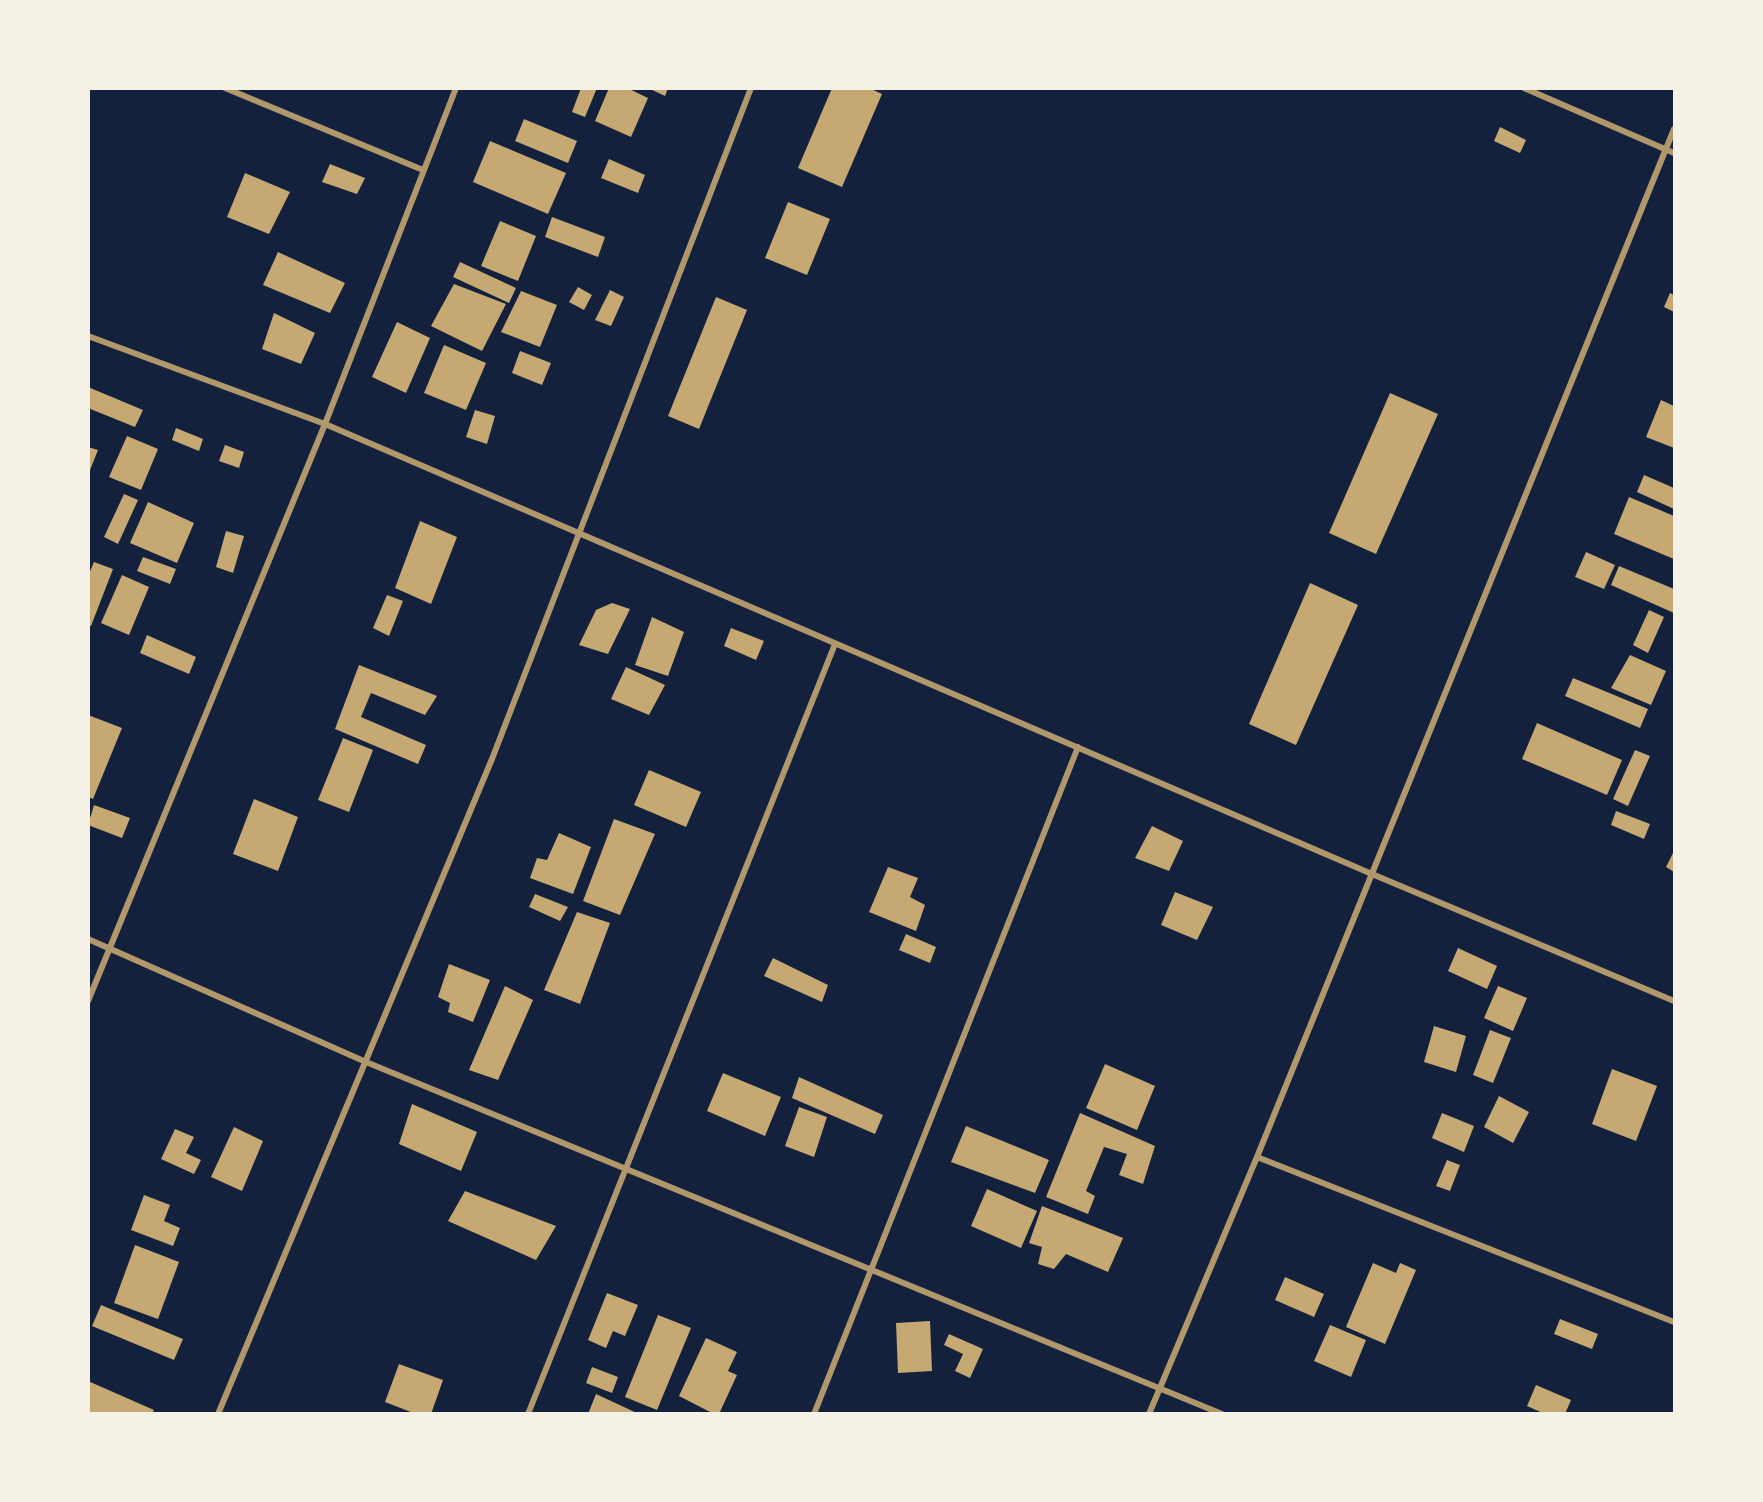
<!DOCTYPE html>
<style>
body{margin:0}
#map{position:relative;width:1763px;height:1502px;overflow:hidden;background:#14213d;font-family:"Fira Sans Condensed",sans-serif}
canvas{display:block}
.frame{position:absolute;inset:0;border:90px solid #f6f1e7;pointer-events:none}
</style>
<div id="map">
<canvas width="1763" height="1502"></canvas>
<div class="frame"></div>
</div>
<script>
const ctx = document.querySelector('canvas').getContext('2d');
ctx.lineJoin = 'round';
function fill(path, color) {
  ctx.fillStyle = color;
  ctx.fill(path, 'evenodd');
}
function trace(path, color, width, dash) {
  ctx.strokeStyle = color;
  ctx.lineWidth = width;
  ctx.lineCap = dash ? 'butt' : 'round';
  ctx.setLineDash(dash || []);
  ctx.stroke(path);
}
const building = new Path2D(`
 M581,88H597L585,117L572,112Z
 M609,88H627L648,98L631,137L595,121Z
 M648,88H668L665,96Z
 M832,88H869L882,94L842,187L798,168Z
 M524,119L577,141L568,163L515,141Z
 M1500,127L1526,140L1520,153L1494,141Z
 M490,141L566,173L548,214L473,182Z
 M609,159L645,175L638,193L601,178Z
 M330,164L365,178L357,194L322,182Z
 M245,173L290,192L269,234L227,217Z
 M788,202L830,219L807,275L765,258Z
 M552,217L605,237L598,257L545,237Z
 M500,221L536,236L518,281L481,266Z
 M278,252L345,283L330,313L263,285Z
 M460,262L516,288L509,303L453,277Z
 M454,284L506,304L482,351L431,326Z
 M578,287L592,295L584,310L569,302Z
 M610,290L624,297L611,326L595,320Z
 M521,291L557,305L540,347L501,332Z
 M1670,293L1674,295V312L1664,307Z
 M716,297L747,310L699,429L668,416Z
 M274,313L315,333L301,364L262,349Z
 M397,322L430,338L406,393L372,377Z
 M444,345L486,363L466,410L424,393Z
 M520,351L551,363L542,385L512,373Z
 M88,387L143,410L135,427L88,408Z
 M1390,393L1438,414L1376,554L1329,533Z
 M1661,400L1674,406V448L1646,437Z
 M475,410L495,416L487,444L466,437Z
 M176,428L203,439L199,451L172,440Z
 M127,436L158,449L141,490L109,477Z
 M225,445L244,452L239,468L219,461Z
 M88,447L98,450L90,470L88,469Z
 M1644,475L1674,488V509L1637,492Z
 M124,494L138,500L118,544L104,537Z
 M1629,497L1674,516V559L1614,534Z
 M148,502L194,523L177,563L130,543Z
 M420,521L457,537L431,604L395,588Z
 M226,531L244,536L233,573L216,567Z
 M1586,552L1615,565L1604,589L1575,577Z
 M143,557L176,569L170,584L137,571Z
 M94,562L113,569L91,626L88,625V576Z
 M1619,566L1674,589V613L1611,585Z
 M122,575L149,587L129,635L101,623Z
 M1310,583L1358,605L1296,745L1249,724Z
 M387,595L403,601L389,636L373,628Z
 M612,603L630,609L608,654L579,645L596,610Z
 M1649,610L1664,617L1648,653L1633,645Z
 M652,617L684,632L668,676L635,665Z
 M731,628L764,641L756,660L724,646Z
 M147,635L196,657L189,674L140,653Z
 M1630,655L1666,671L1651,705L1611,688Z
 M359,665L437,696L425,715L371,693L361,717L426,745L418,764L335,729Z
 M626,667L665,685L649,715L611,699Z
 M1573,678L1648,709L1640,728L1565,696Z
 M88,715L122,728L93,799L88,797Z
 M1537,723L1622,760L1607,795L1522,759Z
 M343,738L373,750L349,812L318,800Z
 M1635,750L1650,756L1628,806L1613,799Z
 M649,770L701,792L686,827L634,805Z
 M254,799L298,817L278,871L233,854Z
 M94,805L130,818L122,838L88,825Z
 M1616,811L1650,824L1644,839L1611,825Z
 M614,819L655,834L620,915L583,901Z
 M1152,826L1183,841L1169,871L1135,858Z
 M559,833L591,847L573,894L530,878L537,858L547,860Z
 M1674,851V872L1666,867Z
 M888,867L918,878L910,897L925,905L916,931L869,912Z
 M1175,892L1213,907L1197,940L1161,925Z
 M535,894L568,907L560,921L529,907Z
 M577,912L610,923L580,1004L544,990Z
 M906,934L936,947L930,963L899,950Z
 M1458,948L1497,966L1487,989L1448,971Z
 M773,958L828,985L822,1002L764,976Z
 M449,964L490,980L473,1022L448,1012L450,1003L438,997Z
 M505,986L533,1000L498,1080L469,1070Z
 M1498,986L1527,998L1513,1031L1484,1018Z
 M1434,1026L1466,1036L1456,1072L1424,1062Z
 M1490,1030L1511,1038L1493,1083L1473,1075Z
 M1105,1064L1155,1086L1137,1130L1086,1108Z
 M1612,1069L1657,1086L1636,1141L1592,1124Z
 M723,1073L781,1097L765,1136L707,1111Z
 M799,1077L883,1115L875,1134L792,1098Z
 M1499,1096L1529,1112L1513,1143L1484,1127Z
 M412,1104L477,1132L461,1171L399,1144Z
 M799,1107L827,1117L814,1157L785,1146Z
 M1080,1113L1155,1146L1143,1184L1119,1175L1127,1154L1104,1147L1086,1191L1095,1196L1088,1214L1046,1197Z
 M1442,1113L1474,1126L1464,1152L1432,1138Z
 M966,1126L1049,1160L1035,1193L951,1162Z
 M234,1127L263,1141L242,1191L211,1177Z
 M175,1129L194,1137L186,1153L201,1160L194,1174L161,1159Z
 M1447,1160L1460,1165L1450,1191L1436,1186Z
 M987,1189L1037,1211L1021,1248L971,1226Z
 M465,1191L556,1226L536,1260L448,1221Z
 M144,1195L170,1205L164,1221L180,1228L173,1246L131,1230Z
 M1042,1206L1123,1238L1108,1272L1066,1254L1054,1269L1038,1264L1042,1247L1029,1243Z
 M135,1245L179,1262L158,1319L114,1303Z
 M1373,1263L1396,1273L1400,1263L1416,1270L1385,1344L1346,1327Z
 M1285,1277L1324,1294L1314,1317L1275,1300Z
 M607,1293L638,1305L625,1336L613,1331L606,1348L588,1340Z
 M101,1305L183,1339L174,1360L92,1326Z
 M658,1315L691,1328L657,1410L625,1397Z
 M1560,1319L1598,1334L1592,1349L1554,1334Z
 M930,1321L932,1371L898,1373L896,1323Z
 M1330,1325L1366,1340L1351,1377L1314,1361Z
 M949,1334L983,1349L970,1378L955,1371L963,1354L944,1345Z
 M706,1338L737,1352L728,1371L737,1375L719,1414H714L679,1396Z
 M399,1364L443,1380L431,1414H416L385,1402Z
 M592,1367L618,1377L612,1393L586,1383Z
 M88,1381L154,1410L152,1414H88Z
 M1536,1385L1571,1400L1565,1414H1545L1527,1406Z
 M596,1394L639,1414H588Z`);
const minor = new Path2D(`
 M225,88L423,170
 M1524,88L1674,153
 M88,336L325,424L1372,874L1674,1001
 M88,939L366,1062L1222,1414
 M88,1001L325,424L456,88
 M1257,1157L1674,1322
 M218,1414L492,759L751,88
 M528,1414L835,644
 M814,1414L1078,747
 M1149,1414L1257,1157L1674,129`);
fill(building, '#c6a872');
trace(minor, '#b1986c', 6);
</script>
